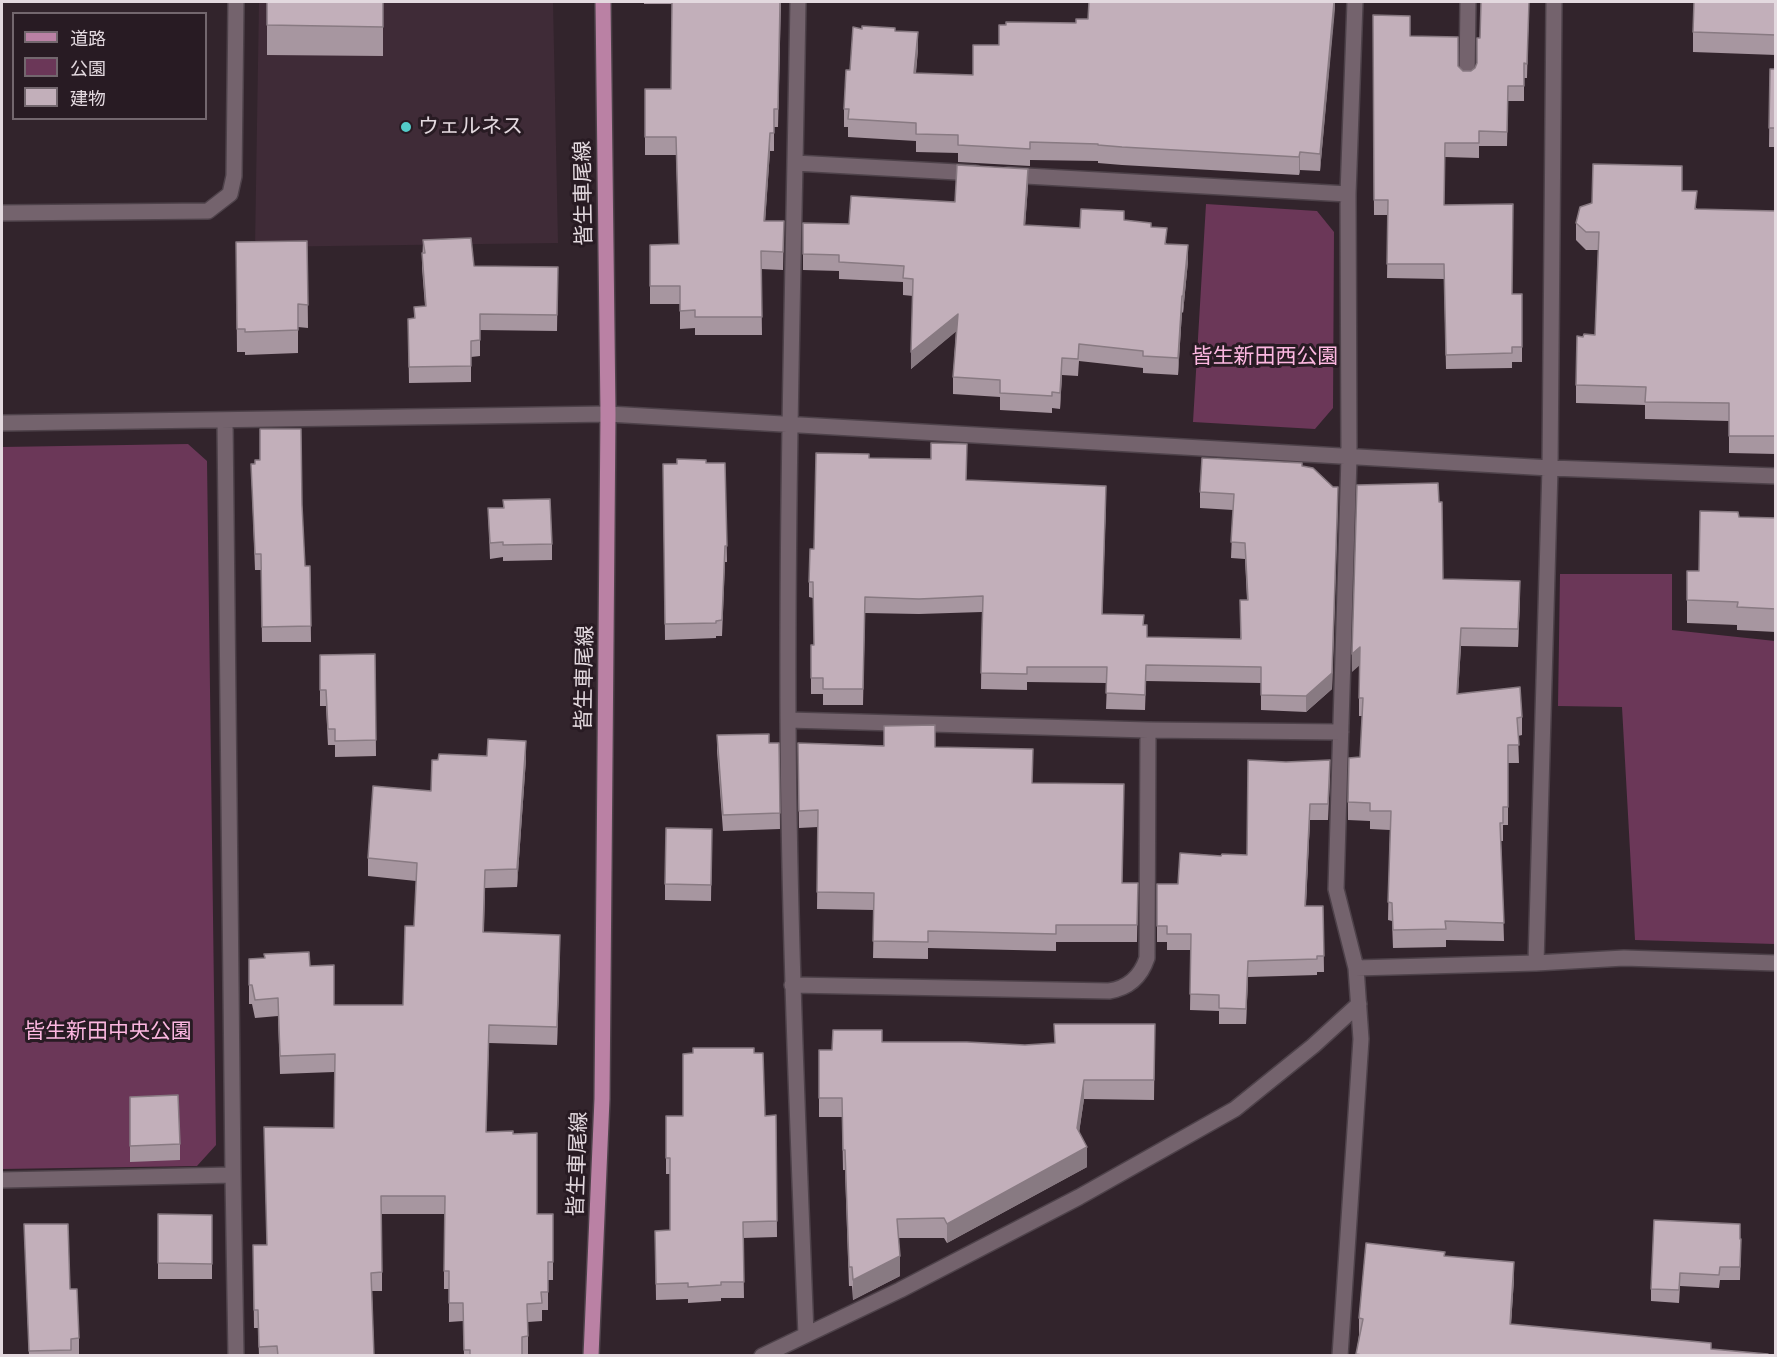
<!DOCTYPE html>
<meta charset="utf-8">
<style>
body{margin:0}
#map{position:relative;width:1777px;height:1357px;overflow:hidden;background:#32242c;font-family:Montserrat,"Noto Sans JP",sans-serif}
canvas{display:block}
.frame{position:absolute;inset:0;border:3px solid #e3d9df;pointer-events:none}
.legend{position:absolute;left:12px;top:12px;width:195px;height:108px;box-sizing:border-box;background:#281b23;border:2px solid #73676e;margin:0;padding:8px 10px;list-style:none;font-size:18px;color:#e3d9df}
.legend li{display:flex;align-items:center;gap:12px;height:30px}
.legend b{width:30px;border:2px solid #73676e}
</style>
<div id="map">
<canvas width="1777" height="1357"></canvas>
<div class="frame"></div>
<ul class="legend">
<li><b style="height:8px;background:#ba81a4"></b>道路</li>
<li><b style="height:16px;background:#6b3758"></b>公園</li>
<li><b style="height:16px;background:#c2afba"></b>建物</li>
</ul>
</div>
<script>
const ctx = document.querySelector('canvas').getContext('2d');
ctx.lineJoin = 'round';
function fill(path, color) {
  ctx.fillStyle = color;
  ctx.fill(path, 'evenodd');
}
function trace(path, color, width, dash) {
  ctx.strokeStyle = color;
  ctx.lineWidth = width;
  ctx.lineCap = dash ? 'butt' : 'round';
  ctx.setLineDash(dash || []);
  ctx.stroke(path);
}
function drawText(font, color, halo, rows, align = 'center') {
  ctx.font = font + ' Montserrat,"Noto Sans JP",sans-serif';
  ctx.lineWidth = 6;
  ctx.setLineDash([]);
  ctx.textBaseline = 'middle';
  ctx.strokeStyle = halo;
  ctx.fillStyle = color;
  for (const [text, x, y, turn = 0] of rows) {
    ctx.save();
    ctx.translate(x, y);
    ctx.rotate((+turn || 0) * Math.PI / 180);
    ctx.textAlign = isNaN(turn) ? turn : align;
    if (halo) ctx.strokeText(text, 0, 0);
    ctx.fillText(text, 0, 0);
    ctx.restore();
  }
}
const built = new Path2D(`
 M259,2H553L558,243L255,247Z`);
const green = new Path2D(`
 M1206,204L1317,211L1334,232L1333,408L1315,429L1193,422Z
 M188,444L207,461L216,1145L197,1166L2,1169V447Z
 M1560,574H1672V630L1775,641V944L1635,940L1622,707L1558,706Z`);
const minor = new Path2D(`
 M798,2C794,241 787,480 788,719C789,925 798,1130 806,1335
 M1467,77L1468,2
 M795,163L975,173
 M1008,175L1348,194
 M2,213L208,211L230,194L234,176L236,2
 M225,421L233,1175
 M2,423L608,414L1550,468L1776,476
 M788,720L1148,730L1341,732
 M1536,963L1550,468L1554,2
 M1356,968L1536,963L1624,958L1776,963
 M792,985L1109,991C1129,988 1141,976 1147,958L1148,730
 M2,1180L233,1175L236,1356
 M762,1356L900,1290L1079,1197L1235,1109L1313,1046L1359,1004
 M1340,1356L1361,1039L1356,968L1336,889L1349,457L1348,194L1355,2`);
const major = new Path2D(`
 M591,1356L602,1099L608,414L603,2`);
const wall = new Path2D(`
 M267,2H383V56L267,55Z
 M644,2H781L778,127H774V151H770L765,221H784L783,270L761,269L762,335H695V328L680,329V304H650V245L679,244L676,155H645V89H671L672,4H644Z
 M1335,2L1320,171L1300,170L1299,175L1122,165L1098,163V161L1030,160V166L958,162V153L916,152V141L848,137V127H844V109L850,70L895,31L918,49L916,73L973,75L999,45V25L1076,23L1088,19Z
 M1529,2L1527,78H1524V101H1508L1507,146H1479V158L1445,157L1444,205L1512,294H1522V362H1512V368L1446,369L1444,279L1387,278L1388,215H1374L1373,15L1410,36L1458,66L1463,71H1471L1475,68L1477,63L1480,38Z
 M1776,2V55L1693,52V32Z
 M1770,69H1776V147H1769Z
 M1028,186L1025,225L1080,228L1124,220L1151,227L1167,244L1188,261L1183,313L1182,312L1178,375L1143,373V368L1079,361L1078,376L1062,375L1060,409L1052,408V413L1000,410V397L953,394V377L956,331L911,369L913,296L903,295V282L839,279V271L803,270V223L849,224Z
 M1682,191L1697,209L1776,211V454L1729,453V421L1645,419V405L1576,403V385L1583,337L1595,335L1598,250H1586L1576,240V223L1592,203Z
 M423,240L474,266L558,267L557,331L480,330V356L471,357V382L409,383L408,319H414V307L425,306L422,268Z
 M307,241L308,328L298,327V353L245,355V352H237L236,242Z
 M869,458L966,480L1106,502L1102,614L1144,625L1147,637L1240,639L1247,600L1245,559L1231,558L1233,510L1200,508V492L1302,466L1338,503L1332,689L1306,712L1261,710V683L1146,681L1145,710L1106,709L1107,683L1027,682V690L981,689L982,612L919,614L865,613L863,705H823V694H811V645H814L813,598L809,597V582L814,549Z
 M725,463L727,562H725L722,636H716V638L665,640L663,464Z
 M251,464L302,505L305,566H310L311,642H262L261,570H255Z
 M503,500L552,544V560L503,561V557L490,559L488,508H503Z
 M1739,517L1776,518V632L1737,630V625L1687,623V571H1699Z
 M1443,579L1520,599L1518,647L1461,646L1458,694L1522,717V735L1518,736L1519,763H1508V825H1503V841H1501L1504,941L1446,940V947L1393,948L1392,921L1388,920L1390,830L1370,829V821L1348,820V802L1360,757L1362,716H1359V665L1352,672Z
 M375,654L376,756L335,757V745H328L326,706H320V655Z
 M717,735L769,743H779L780,829L723,831L717,751Z
 M798,743L935,747L1032,783L1124,801L1122,883H1138L1137,942H1056V951L928,948V959L873,958L874,910L817,909L818,827L799,828Z
 M526,759L517,887L485,888L484,932L560,953L557,1045L489,1043L486,1132L513,1134L537,1214H553V1280H548V1310H542V1321L528,1322V1354L522,1356H464L463,1321L449,1322V1289H444V1214H382V1291H372L374,1356H259L258,1328H254L253,1245H267L264,1127L334,1128V1072L280,1074L278,1016L255,1018L252,1004H249V959L264,958V954L310,966L334,1005H403L414,926L416,881L368,876V858L431,791Z
 M1330,776L1328,820H1310L1306,906H1323L1324,972H1317V975L1248,977L1246,1024H1219V1011L1190,1010L1191,950H1167V942H1157V884H1178L1221,856L1247,855Z
 M712,829L711,901L665,900V884Z
 M1155,1024L1154,1100L1084,1099L1079,1132L1087,1167L947,1243L944,1238H898L900,1276L853,1300L852,1286H849L845,1170H843L842,1117H819V1050H832L882,1042L1025,1045L1054,1043Z
 M754,1053L765,1116L776,1115L777,1237L743,1238L744,1298H721V1301L688,1303V1299L656,1300L655,1231L670,1230V1174H666V1116H683Z
 M130,1097L180,1144V1160L130,1162Z
 M158,1214L212,1215V1279H158Z
 M24,1224L70,1289L79,1338V1354L71,1355V1356H29Z
 M1740,1239L1741,1252L1740,1280H1720L1719,1288L1680,1286L1679,1303L1651,1301V1289Z
 M1445,1256L1514,1279L1511,1324L1768,1356H1356L1359,1335V1318Z`);
const shadedWall = new Path2D(`
 M1334,2H1335V9L1320,171V154Z
 M918,32V49L914,91V73Z
 M770,133V151L764,239V221Z
 M1300,152V170L1299,175V157Z
 M1028,169V186L1024,242V225Z
 M1188,245V261L1183,313V296Z
 M1182,296V312L1178,375V358Z
 M958,314V330L911,369V352Z
 M1062,358V375L1060,409V393Z
 M1106,486V502L1102,630V614Z
 M1338,487L1332,689L1306,712V696Z
 M1520,581V599L1518,647V629Z
 M1461,628V646L1457,712V694Z
 M1360,647V665L1352,672V654Z
 M526,741V759L517,887V869Z
 M1310,804V820L1305,922V906Z
 M560,935V953L557,1045V1027Z
 M1248,961V977L1246,1024V1009Z
 M1084,1080V1099L1077,1147V1128Z
 M1087,1147V1167L947,1243V1224Z
 M900,1256V1276L853,1300V1280Z
 M1514,1262V1279L1510,1341V1324Z`);
const building = new Path2D(`
 M267,2H383V27L267,25Z
 M672,2H780L778,109H774V133H770L764,221H784L783,252L761,251L762,317H695V310L680,311V286H650V245L679,244L676,137H645V89H671Z
 M1089,2H1334L1320,154L1300,152L1299,157L1122,147L1098,145V144L1030,142V149L958,145V135L916,134V123L848,119L849,109H844L846,70H850L853,27L862,29V26L895,28V31L918,32L914,73L973,75V45H999V25H1006V22L1076,23V19H1088Z
 M1481,2H1529L1527,64L1524,63V86H1508L1507,132L1479,131V143H1445L1444,205L1513,204L1512,294H1522V347H1512V353L1446,355L1444,264H1387L1388,200H1374L1373,15L1410,16V36L1458,37V66L1463,71H1471L1475,68L1477,63V38H1480Z
 M1694,2H1776V35L1693,32Z
 M1770,69H1776V128H1769Z
 M1593,164L1682,166V191H1697L1695,209L1776,211V436H1729V403L1645,402L1646,387L1576,385L1577,336L1583,337L1584,334L1595,335L1599,232H1586L1576,223L1580,207L1592,203Z
 M957,165L1028,169L1024,225L1080,228L1081,209L1124,211V220L1151,223V227L1167,228L1165,244L1188,245L1183,296H1182L1178,358L1143,356V351L1079,344L1078,359L1062,358L1060,393L1052,392V396L1000,393V380L953,377L958,314L911,352L913,279L903,278L904,266L839,262V255L803,254V223L849,224L851,196L955,202Z
 M471,238L474,266L558,267L557,315L480,314V340L471,341V366L409,367L408,319L415,318L414,307L426,306L422,253H425L423,240Z
 M307,241L308,305L298,304V330L245,332V329H237L236,242Z
 M260,429H301L302,505L305,566H310L311,626L262,627L261,554H255L251,464H255V460H260Z
 M931,443L967,444L966,480L1106,486L1102,614L1144,615L1143,625H1147V637L1241,639L1240,600H1248L1245,543L1231,542L1234,494L1200,492L1202,458L1302,463V466L1313,468L1333,487H1338L1332,673L1306,696L1261,695V667L1146,665L1145,695L1106,693L1107,667H1027V674L981,673L983,596L919,599L865,597L863,689H823V678H811V645H814L813,582H809L810,549H814L816,453L869,454V458L931,459Z
 M677,459L706,460V463H725L727,546H725L722,620L716,621V623L665,624L663,464H677Z
 M1438,483L1439,502H1442L1443,579L1520,581L1518,629L1461,628L1457,694L1520,687L1522,717L1517,718L1519,745H1508V807H1503V823H1500L1504,923L1445,921L1446,929L1393,930L1392,903L1388,902L1391,811H1370V803L1348,802L1349,758L1360,757L1363,698H1359L1360,647L1352,654L1357,485Z
 M550,499L552,544L503,545V542L490,543L488,508H504L503,500Z
 M1700,511L1738,512L1739,517L1776,518V609L1737,607L1738,602L1687,600V571H1699Z
 M375,654L376,740L335,741V729H328L326,690H320V655Z
 M935,725V747L1033,749L1032,783L1124,784L1122,883H1138L1137,925H1056V934L928,931V942L873,941L874,893L817,892L818,810L799,811L798,743L884,746V726Z
 M769,734V743H779L780,813L723,815L717,735Z
 M488,739L526,741L517,869L485,870L483,932L560,935L557,1027L489,1025L486,1132L513,1131V1134L537,1133V1214H553V1262H548V1292H541L542,1303L527,1304L528,1336L522,1337V1356H470V1350H464L463,1303H449V1271H444L445,1196H381L382,1272L371,1273L374,1356H278L277,1346L259,1347L258,1310H254L253,1245H267L264,1127L334,1128L335,1054L280,1056L278,998L255,1000L252,985H249V959L265,958L264,954L309,952L310,966L334,965V1005H403L405,926H414L417,863L368,858L373,786L431,791L432,760H438L439,754L487,756Z
 M1248,760L1286,762L1330,760L1328,804H1310L1305,906H1323L1324,956H1317V959L1248,961L1246,1009L1219,1008V995L1190,994L1191,934H1167V926H1157V884H1178L1180,853L1221,856L1222,854L1247,855Z
 M666,828L712,829L711,885L665,884Z
 M1054,1024H1155L1154,1080H1084L1077,1128L1087,1147L947,1224L944,1218L897,1219L900,1256L853,1280L852,1267H849L845,1150H843L842,1098H819V1050H832L833,1030H882V1042H967L1025,1045L1055,1043Z
 M693,1048H754V1053H763L765,1116L776,1115L777,1221L743,1222L744,1282H721V1285L688,1287V1283L656,1284L655,1231L670,1230V1158H666V1116H683V1054L693,1053Z
 M178,1095L180,1144L130,1146V1097Z
 M158,1214L212,1215V1264L158,1263Z
 M1654,1220L1740,1224V1239H1741L1740,1267H1720L1719,1275L1680,1273L1679,1290L1651,1289Z
 M24,1224H68L70,1289H77L79,1338L71,1339V1350L29,1351Z
 M1366,1243L1445,1252L1444,1256L1514,1262L1510,1324L1711,1343V1349L1768,1354V1356H1368L1356,1354L1363,1319L1359,1318Z`);
const markers = [
 [406,127,6,"#53cdca"]
];
const poiNames = [
 ["ウェルネス",418,127]
];
const streetNames = [
 ["皆生車尾線",584,193,-91],
 ["皆生車尾線",585,678,-89],
 ["皆生車尾線",578,1164,-88]
];
const parkNames = [
 ["皆生新田西公園",1265,357],
 ["皆生新田中央公園",108,1032]
];
fill(built, '#3f2b37');
fill(green, '#6b3758');
trace(minor, '#4e424a', 18);
trace(major, '#4e424a', 18);
trace(minor, '#74636d', 15);
trace(major, '#ba81a4', 15);
fill(wall, '#a796a0');
fill(shadedWall, '#887a82');
fill(building, '#c2afba');
trace(building, '#887a82', 1.5);
for (const [x, y, r, color] of markers) {
  const dot = new Path2D();
  dot.arc(x, y, r, 0, 2 * Math.PI);
  ctx.fillStyle = color;
  ctx.fill(dot);
  trace(dot, '#281b23', 2);
}
drawText('21px', '#e3d9df', '#281b23', poiNames, 'left');
drawText('21px', '#e3d9df', '#281b23', streetNames);
drawText('21px', '#fcb7e0', '#281b23', parkNames);
</script>
